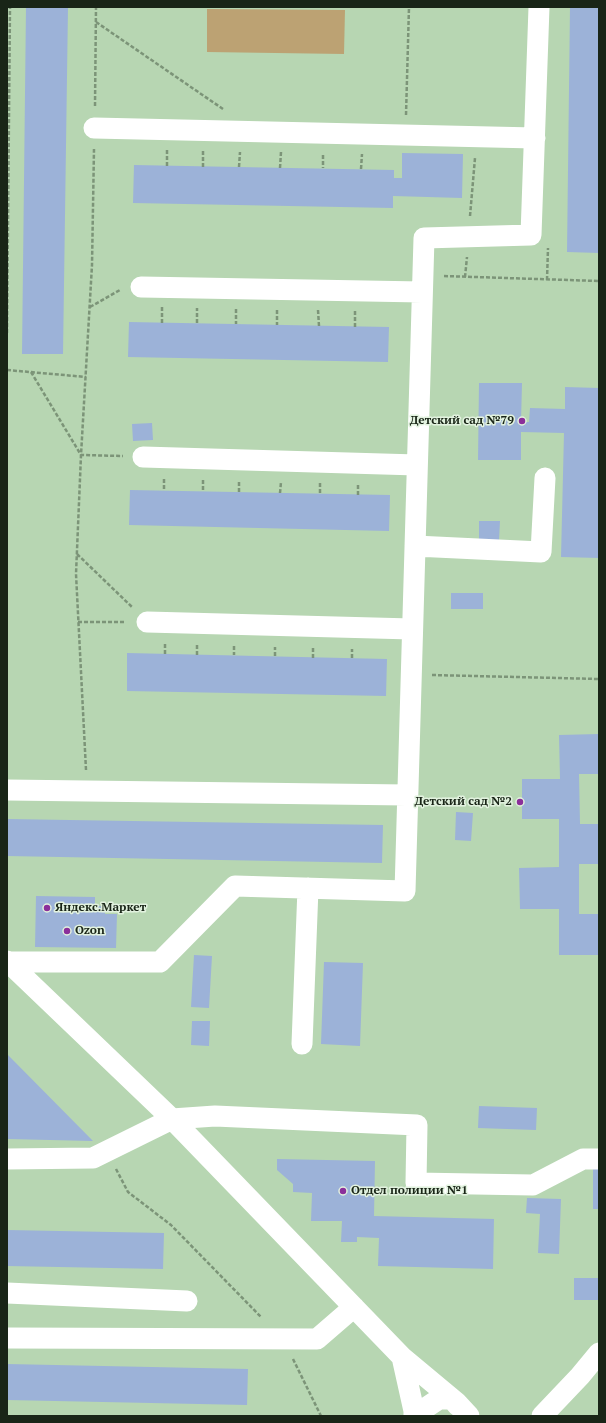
<!DOCTYPE html>
<meta charset="utf-8">
<style>
body{margin:0}
#map{position:relative;width:606px;height:1423px;overflow:hidden;background:#b7d6b2;font-family:"PT Serif",serif}
canvas{display:block}
.frame{position:absolute;inset:0;border:8px solid #192517;pointer-events:none}
</style>
<div id="map">
<canvas width="606" height="1423"></canvas>
<div class="frame"></div>
</div>
<script>
const ctx = document.querySelector('canvas').getContext('2d');
ctx.lineJoin = 'round';
function fill(path, color) {
  ctx.fillStyle = color;
  ctx.fill(path, 'evenodd');
}
function trace(path, color, width, dash) {
  ctx.strokeStyle = color;
  ctx.lineWidth = width;
  ctx.lineCap = dash ? 'butt' : 'round';
  ctx.setLineDash(dash || []);
  ctx.stroke(path);
}
function drawText(font, color, halo, rows, align = 'center') {
  ctx.font = font + ' "PT Serif",serif';
  ctx.lineWidth = 3;
  ctx.setLineDash([]);
  ctx.textBaseline = 'middle';
  ctx.strokeStyle = halo;
  ctx.fillStyle = color;
  for (const [text, x, y, turn = 0] of rows) {
    ctx.save();
    ctx.translate(x, y);
    ctx.rotate((+turn || 0) * Math.PI / 180);
    ctx.textAlign = isNaN(turn) ? turn : align;
    if (halo) ctx.strokeText(text, 0, 0);
    ctx.fillText(text, 0, 0);
    ctx.restore();
  }
}
const green = new Path2D(`
 M207,9L345,10L344,54L207,52Z`);
const building = new Path2D(`
 M26,7H68L63,354H22Z
 M570,7H599V253L567,252Z
 M402,153L463,154L462,198L393,196V208L133,203L134,165L394,170V178H402Z
 M129,322L389,327L388,362L128,357Z
 M479,383H522L521,422H529L530,408L565,409V387L599,388V558L561,557L564,433L521,432V460H478Z
 M152,423L153,440L133,441L132,424Z
 M130,490L390,495L389,531L129,525Z
 M479,521H500L499,540H479Z
 M451,593H483V609H451Z
 M127,653L387,659L386,696L127,691Z
 M599,734V774H579L580,824H599V864H579V914H599V955H559V909H520L519,868L559,867V819H522V779H560L559,735Z
 M456,812L473,813L471,841L455,840Z
 M7,819L383,825L382,863L7,856Z
 M36,896L95,897V906H105V914H117L116,948L35,947Z
 M194,955L212,956L209,1008L191,1007Z
 M324,962L363,963L360,1046L321,1044Z
 M192,1021H210L209,1046L191,1045Z
 M7,1054L93,1141L7,1139Z
 M479,1106L537,1108L536,1130L478,1128Z
 M277,1159L375,1161L374,1216L494,1219L493,1269L378,1266L379,1238L357,1237V1242H341L342,1221H311L312,1193L293,1192V1184L277,1170Z
 M593,1169H599V1209H593Z
 M527,1198L561,1199L559,1254L538,1253L540,1214L526,1213Z
 M7,1230L164,1233L163,1269L7,1266Z
 M574,1278H599V1300H574Z
 M7,1364L248,1369L247,1405L7,1400Z`);
const path = new Path2D(`
 M96,22L223,109
 M95,106L96,7
 M406,115L409,7
 M167,150V166
 M323,155V168
 M203,167V151
 M239,167L240,152
 M280,168L281,152
 M361,169L362,154
 M470,216L475,158
 M444,276L599,281
 M465,277L467,257
 M547,280L548,248
 M90,307L120,290
 M236,309V324
 M277,310V325
 M318,310L319,326
 M355,311V327
 M162,323V307
 M197,323V308
 M7,333L10,7
 M7,370L86,377
 M31,372L81,455L123,456
 M164,479V491
 M203,480V492
 M320,483V494
 M239,492V481
 M280,493L281,482
 M358,495V483
 M77,554L132,607
 M78,622H126
 M234,646V655
 M165,654V642
 M197,655V643
 M275,656V647
 M313,658V646
 M352,658V649
 M432,675L599,679
 M86,770L76,574L81,455L92,265L94,149
 M116,1169L128,1192L171,1225L261,1317
 M293,1359L321,1416`);
const minor = new Path2D(`
 M94,128L535,138
 M141,287L422,292
 M143,457L417,465
 M415,546L541,552L545,478
 M147,622L412,629
 M7,790L407,795
 M7,961L172,1119L402,1357L456,1402L469,1416
 M9,962H160L235,886L405,891L424,238L531,235L539,7
 M302,1044L308,888
 M7,1159L93,1158L172,1119L215,1116L417,1125L416,1183L533,1185L583,1159H599
 M7,1293L187,1301
 M7,1338L317,1339L354,1307
 M402,1357L414,1411V1416
 M419,1416L424,1409L439,1399H452L458,1406
 M542,1416L580,1376L599,1353`);
const markers = [
 [522,421,4,"#8b2f9a"],
 [520,802,4,"#8b2f9a"],
 [47,908,4,"#8b2f9a"],
 [67,931,4,"#8b2f9a"],
 [343,1191,4,"#8b2f9a"]
];
const poiNames = [
 ["Детский сад №79",514,421,"right"],
 ["Детский сад №2",512,802,"right"],
 ["Яндекс.Маркет",55,908],
 ["Ozon",75,931],
 ["Отдел полиции №1",351,1191]
];
fill(green, '#bca273');
fill(building, '#9cb2d8');
trace(path, '#7c9478', 2.5, [4, 2]);
trace(minor, '#fff', 21);
for (const [x, y, r, color] of markers) {
  const dot = new Path2D();
  dot.arc(x, y, r, 0, 2 * Math.PI);
  ctx.fillStyle = color;
  ctx.fill(dot);
  trace(dot, '#e2f2df', 1.5);
}
drawText('bold 12px', '#192517', '#e2f2df', poiNames, 'left');
</script>
